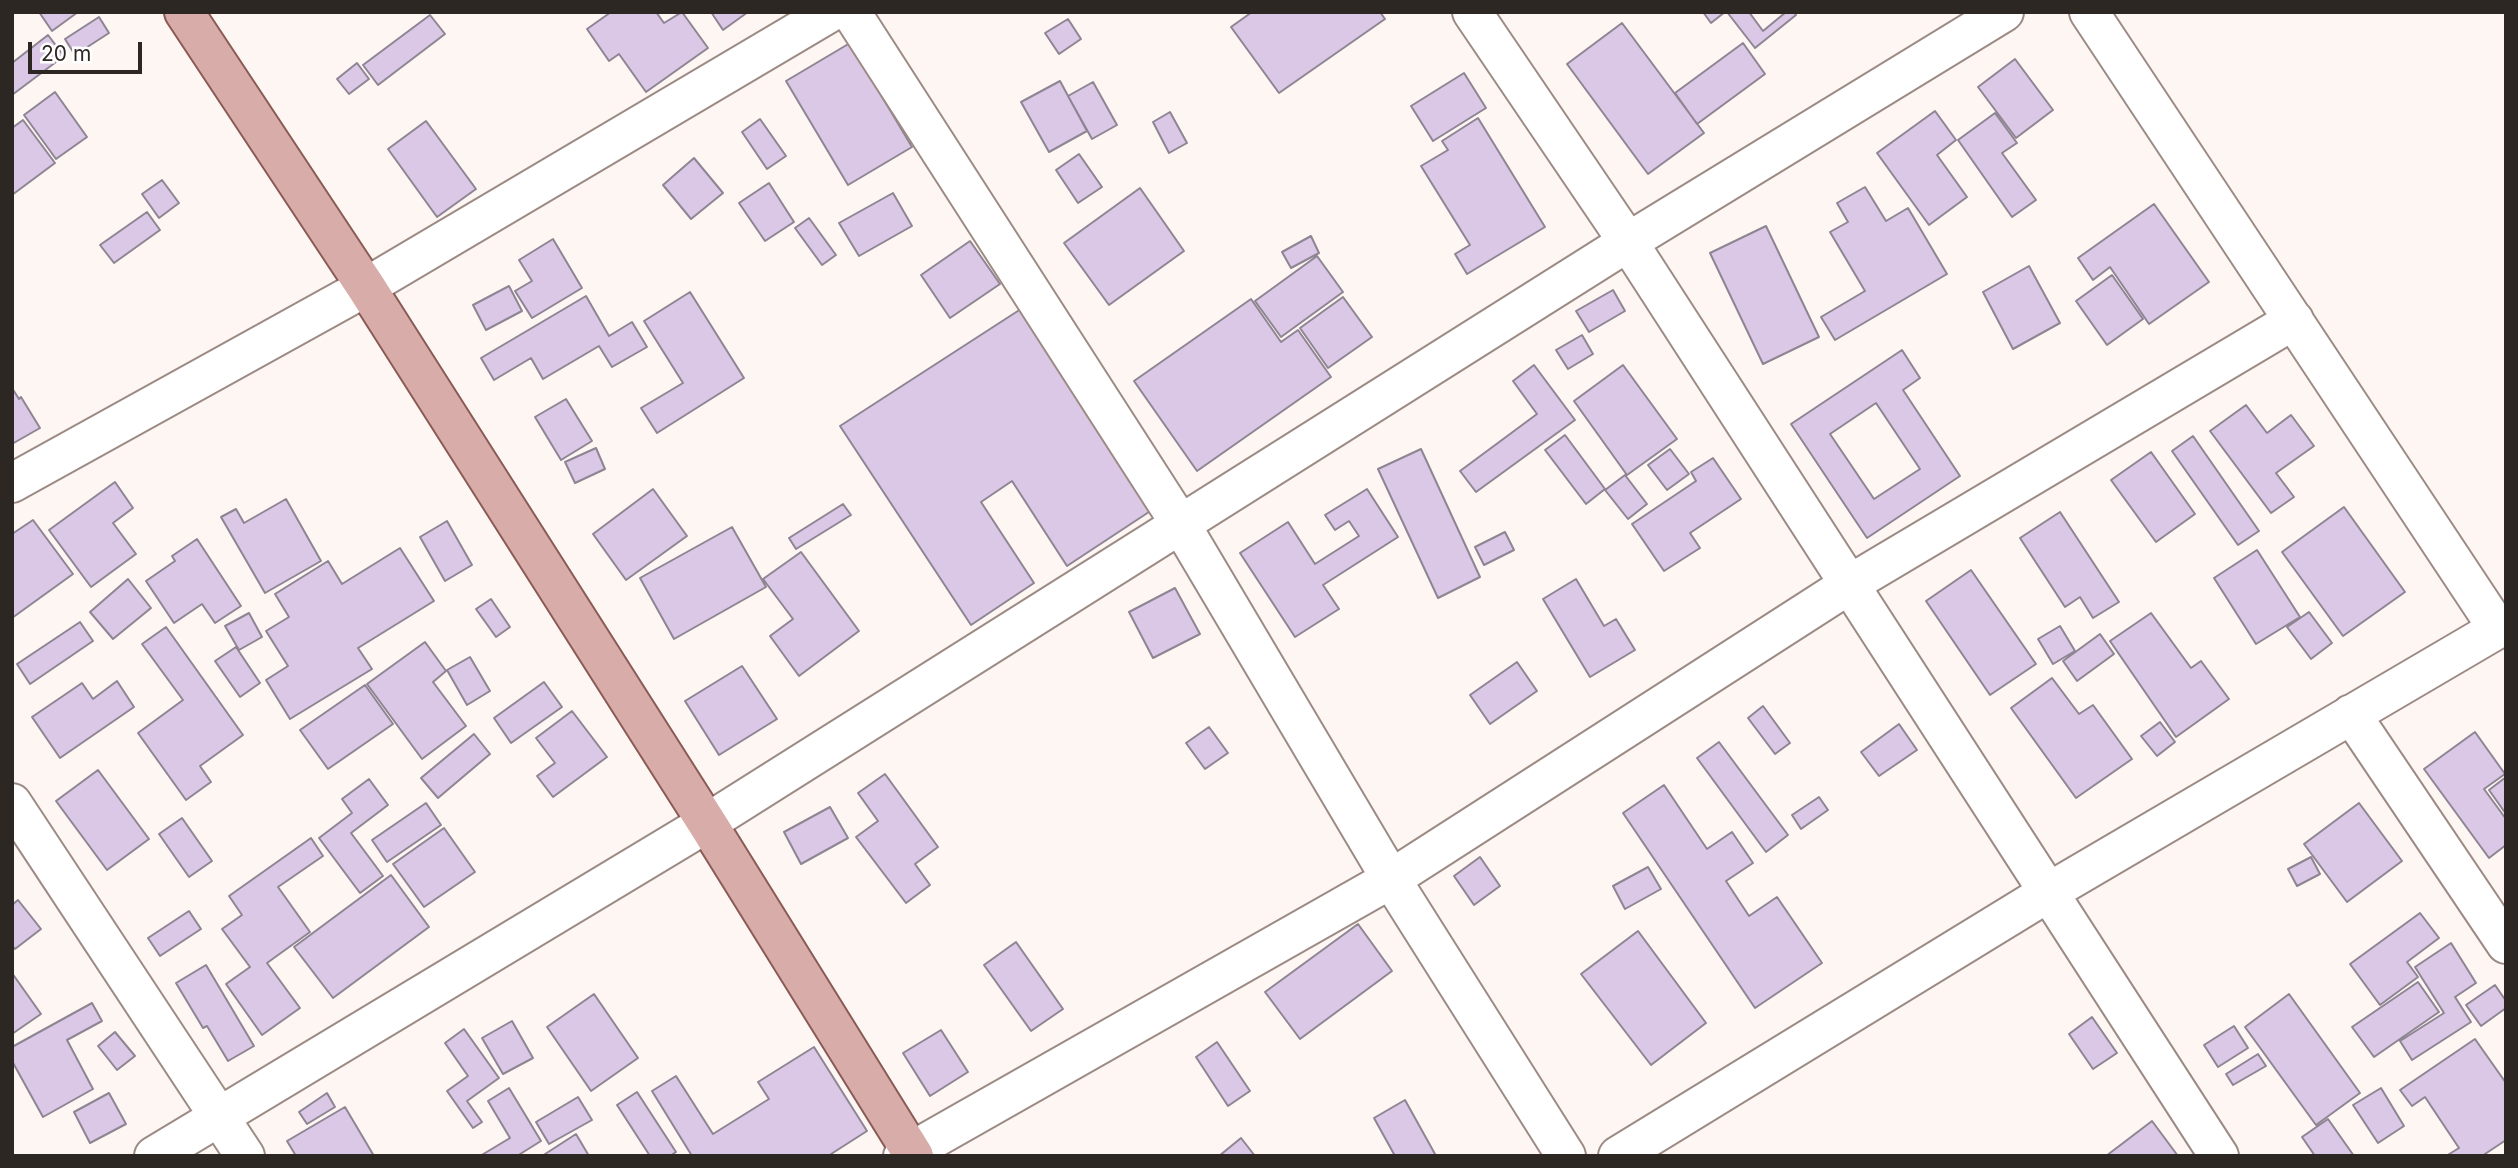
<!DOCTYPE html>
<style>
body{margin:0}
#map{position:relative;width:2518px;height:1168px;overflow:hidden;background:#fef6f3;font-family:Inter,sans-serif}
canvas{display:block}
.frame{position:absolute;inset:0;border:14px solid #2d2724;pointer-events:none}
.scale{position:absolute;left:28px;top:42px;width:114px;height:32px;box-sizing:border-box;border:4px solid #2d2724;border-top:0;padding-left:9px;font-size:21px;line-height:24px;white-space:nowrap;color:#2d2724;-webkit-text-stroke:5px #fff;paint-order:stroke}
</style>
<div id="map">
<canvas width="2518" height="1168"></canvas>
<div class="frame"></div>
<div class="scale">20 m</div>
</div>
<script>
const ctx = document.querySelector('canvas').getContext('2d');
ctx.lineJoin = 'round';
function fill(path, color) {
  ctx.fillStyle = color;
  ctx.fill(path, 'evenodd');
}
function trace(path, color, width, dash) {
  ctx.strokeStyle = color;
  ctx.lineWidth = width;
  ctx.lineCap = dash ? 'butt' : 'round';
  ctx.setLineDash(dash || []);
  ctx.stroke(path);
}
const building = new Path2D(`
 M39,12H78L52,31Z
 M611,12H656L664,23L682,12L708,48L646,92L619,54L609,61L587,29Z
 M711,12H748L723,30Z
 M1252,12H1380L1385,19L1279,93L1231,27Z
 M1703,12H1725L1711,23Z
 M1727,12H1749L1763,31L1786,12H1794L1796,15L1755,48Z
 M430,15L445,34L378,85L363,65Z
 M99,17L109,33L75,55L65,39Z
 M1068,19L1081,39L1059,54L1045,33Z
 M1622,23L1704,133L1648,174L1567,64Z
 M48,35L64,56L12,95V63Z
 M850,43L912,147L848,185L786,81Z
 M1743,43L1765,74L1697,124L1675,93Z
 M2015,59L2053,110L2016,138L1978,87Z
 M357,63L369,79L349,94L337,79Z
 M1464,73L1486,108L1433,141L1411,106Z
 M1060,81L1087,131L1049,152L1021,102Z
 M1093,82L1117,125L1092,139L1068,96Z
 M55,92L87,137L56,159L24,115Z
 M1935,111L1956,140L1937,155L1967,197L1929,225L1877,153Z
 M1170,112L1187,143L1169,153L1153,122Z
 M1995,113L2017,143L2002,153L2036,200L2012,217L1958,140Z
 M1478,118L1545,227L1467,274L1455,254L1470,245L1421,166L1448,150L1442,141Z
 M760,119L786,156L767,169L742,132Z
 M23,120L55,163L12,195V128Z
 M426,121L476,189L437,217L388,149Z
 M1079,154L1102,187L1078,203L1056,170Z
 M694,158L723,193L691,219L663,185Z
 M162,180L179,203L159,218L142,194Z
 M769,183L794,222L765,241L739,203Z
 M1865,187L1886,221L1908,208L1947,274L1835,340L1821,317L1865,291L1830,232L1848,222L1837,203Z
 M1140,188L1184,251L1109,305L1064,243Z
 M893,193L912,226L859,256L839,223Z
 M2154,204L2209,282L2149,324L2110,267L2093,280L2078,258Z
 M147,212L160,230L114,263L100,245Z
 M809,218L836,255L822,265L795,228Z
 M1766,226L1819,337L1763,364L1710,253Z
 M1311,236L1319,253L1291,268L1282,252Z
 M553,239L582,288L532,318L515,291L532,281L519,260Z
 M970,241L1000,284L950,318L921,275Z
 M1317,256L1343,292L1281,337L1255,301Z
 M2029,266L2060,323L2013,349L1983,292Z
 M2112,275L2143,319L2107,345L2076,301Z
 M509,286L522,311L486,330L473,305Z
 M1613,290L1625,311L1589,332L1576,311Z
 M690,292L744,378L657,433L641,408L683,383L644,321Z
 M586,296L609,336L632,322L647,347L612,367L599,346L543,379L531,358L494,380L481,358Z
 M1343,297L1372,337L1328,368L1300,328Z
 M1251,299L1281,342L1298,330L1331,377L1197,471L1134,381Z
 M1024,307L1155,508L1067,566L1012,481L981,502L1034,583L971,625L840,426Z
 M1582,335L1593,354L1568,369L1556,350Z
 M1902,350L1920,378L1903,390L1960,476L1867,538L1791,424ZM1876,403L1920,469L1874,499L1830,434Z
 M1534,365L1575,420L1476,492L1460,471L1537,414L1513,381Z
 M1623,365L1677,439L1627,475L1574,401Z
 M12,388L19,399L21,397L40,428L12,444Z
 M566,399L592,441L561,460L535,417Z
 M2246,405L2267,433L2291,415L2314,446L2276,473L2294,497L2271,513L2210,431Z
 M1565,435L1605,489L1586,504L1545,450Z
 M2193,436L2259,531L2238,545L2172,451Z
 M596,448L605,469L575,483L565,462Z
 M1421,449L1480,577L1438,598L1378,469Z
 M1670,449L1689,474L1667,490L1648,465Z
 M2151,452L2195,514L2156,542L2111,480Z
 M1713,458L1741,499L1690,533L1700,548L1664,571L1632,524L1696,481L1691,472Z
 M1625,475L1647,504L1628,519L1605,490Z
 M115,482L133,508L113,523L136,554L91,587L49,530Z
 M653,489L687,536L626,580L593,534Z
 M1367,489L1398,537L1323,585L1339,609L1295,637L1240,553L1288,522L1315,564L1359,536L1349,521L1335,530L1325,515Z
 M286,499L321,561L265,593L221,517L236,509L244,523Z
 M843,504L851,515L796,549L789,538Z
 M2344,507L2405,592L2343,636L2282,552Z
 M2060,512L2119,602L2093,618L2080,597L2065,607L2020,538Z
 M33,520L73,574L12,618V534Z
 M447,521L472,565L445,581L420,537Z
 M732,527L766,587L674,639L640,578Z
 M1505,532L1514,550L1484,565L1475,547Z
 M197,539L241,606L215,623L202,604L174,623L146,581L175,561L172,556Z
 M400,548L434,601L358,648L372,669L290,719L266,680L288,666L266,631L289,617L275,594L328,561L342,584Z
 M2257,550L2300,617L2256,644L2214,578Z
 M801,552L859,631L799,676L770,636L793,619L763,579Z
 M1971,570L2036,664L1990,695L1926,601Z
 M128,579L151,608L113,639L90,612Z
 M1576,579L1604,626L1616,619L1635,650L1590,677L1543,599Z
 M1175,588L1200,634L1153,658L1129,612Z
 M491,599L510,627L496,637L476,609Z
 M2309,612L2332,643L2311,659L2287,627Z
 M249,613L262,637L239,650L225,626Z
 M2151,613L2191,668L2201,661L2229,699L2176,737L2110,641Z
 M80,622L93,641L30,684L17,664Z
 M2060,626L2075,651L2053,664L2038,639Z
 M166,627L243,735L200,766L211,782L186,800L138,733L183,700L142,644Z
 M2100,634L2114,654L2077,681L2063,661Z
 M425,642L446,671L433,682L466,726L422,759L367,684Z
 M236,647L260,683L240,697L215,661Z
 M470,657L490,691L467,705L447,670Z
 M1517,662L1537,691L1490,724L1470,695Z
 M742,666L777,719L719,755L685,701Z
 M2052,678L2079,714L2093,705L2132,759L2076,798L2011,708Z
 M117,681L134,707L60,758L32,717L82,683L93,699Z
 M544,682L562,707L511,743L494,718Z
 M365,685L393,724L328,769L300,730Z
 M1763,706L1790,743L1775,754L1748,718Z
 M572,711L607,757L553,797L537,776L555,763L536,738Z
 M2160,722L2175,742L2157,756L2141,736Z
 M1899,724L1917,750L1879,776L1861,752Z
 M1209,727L1228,753L1205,769L1186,743Z
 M2475,732L2505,774L2484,789L2506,819V845L2489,858L2424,769Z
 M474,734L490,754L438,798L421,778Z
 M1719,742L1788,835L1766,852L1697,758Z
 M98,770L149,839L107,870L56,801Z
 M885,774L938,847L915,864L930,885L906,903L856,837L878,821L858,793Z
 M2506,777V814L2489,790Z
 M369,779L388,805L351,833L383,876L360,893L319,838L352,813L342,799Z
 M1664,785L1707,849L1732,832L1753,863L1726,881L1749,916L1777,897L1822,963L1755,1008L1623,813Z
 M1819,797L1828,810L1801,829L1792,815Z
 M426,803L441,825L387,862L372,840Z
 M2359,803L2402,861L2347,902L2304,844Z
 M830,807L848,838L801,864L784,832Z
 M182,818L212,861L189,877L159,834Z
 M444,828L475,872L424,907L393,864Z
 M311,838L323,856L278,887L310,932L267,963L300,1008L262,1035L226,984L250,967L222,929L242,915L229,896Z
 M1480,857L1500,886L1474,905L1454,876Z
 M2311,857L2320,874L2297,886L2288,869Z
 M1648,867L1661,889L1625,909L1613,886Z
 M391,875L429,927L333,998L294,947Z
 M18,900L41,929L15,949L12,945V905Z
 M189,911L201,929L160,956L148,938Z
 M2420,913L2439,938L2407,962L2418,977L2380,1005L2350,964Z
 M1358,924L1392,971L1300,1039L1265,992Z
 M1638,931L1706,1023L1651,1065L1581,974Z
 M1016,942L1063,1009L1031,1031L984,965Z
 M2451,943L2476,983L2455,997L2471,1022L2412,1060L2400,1041L2444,1013L2415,967Z
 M206,965L254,1046L228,1061L207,1026L203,1028L176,983Z
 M12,973L41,1014L12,1034Z
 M2418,982L2439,1012L2374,1057L2352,1027Z
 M2495,985L2506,1001V1008L2481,1026L2466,1005Z
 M594,994L638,1058L591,1091L547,1027Z
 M2289,994L2360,1093L2316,1125L2245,1027Z
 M92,1003L102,1021L67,1040L93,1089L43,1117L12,1061V1047Z
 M2092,1017L2117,1053L2093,1069L2069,1034Z
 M512,1021L533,1058L503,1074L482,1038Z
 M2234,1026L2248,1048L2218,1067L2204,1045Z
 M464,1029L499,1078L467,1101L482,1122L473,1128L447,1091L468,1076L445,1043Z
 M941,1030L968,1072L930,1096L903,1053Z
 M115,1032L135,1056L117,1070L98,1046Z
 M2475,1039L2506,1083V1140L2482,1156H2446L2459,1148L2425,1097L2412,1106L2400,1090Z
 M1217,1042L1250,1091L1228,1106L1196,1057Z
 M814,1047L867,1131L828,1156H692L652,1091L676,1076L713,1134L769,1099L758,1082Z
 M2258,1054L2266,1066L2233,1085L2226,1074Z
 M509,1088L541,1141L517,1156H480L510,1138L488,1101Z
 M2381,1088L2404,1126L2378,1143L2353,1105Z
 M637,1092L676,1152L670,1156H650L617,1105Z
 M109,1093L126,1124L90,1143L74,1112Z
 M327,1093L335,1107L307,1124L299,1112Z
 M578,1097L592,1120L549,1144L536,1122Z
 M1405,1100L1435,1154L1432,1156H1395L1374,1118Z
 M345,1107L374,1156H296L287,1141Z
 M2328,1119L2354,1156H2315L2302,1137Z
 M2152,1121L2178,1156H2106Z
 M576,1134L589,1156H542Z
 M1241,1138L1255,1156H1219Z`);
const minor = new Path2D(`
 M851,12L1181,525L1391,879L1566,1156
 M1472,12L1628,242L2219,1156
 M2089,12L2498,629
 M12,483L366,287L831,12
 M2351,714L2506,944
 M12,803L245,1156
 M154,1156L707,823L1628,242L2004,12
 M903,1156L1391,879L1850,584L2294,320
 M1618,1156L2049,892L2506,624`);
const major = new Path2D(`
 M184,12L366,287L707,823L914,1156`);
fill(building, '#dbc7e6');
trace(building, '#8e8593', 2);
trace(minor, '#9c8b84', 42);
trace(major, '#8a5a55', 42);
trace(minor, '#fff', 38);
trace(major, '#d7aca9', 38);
</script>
